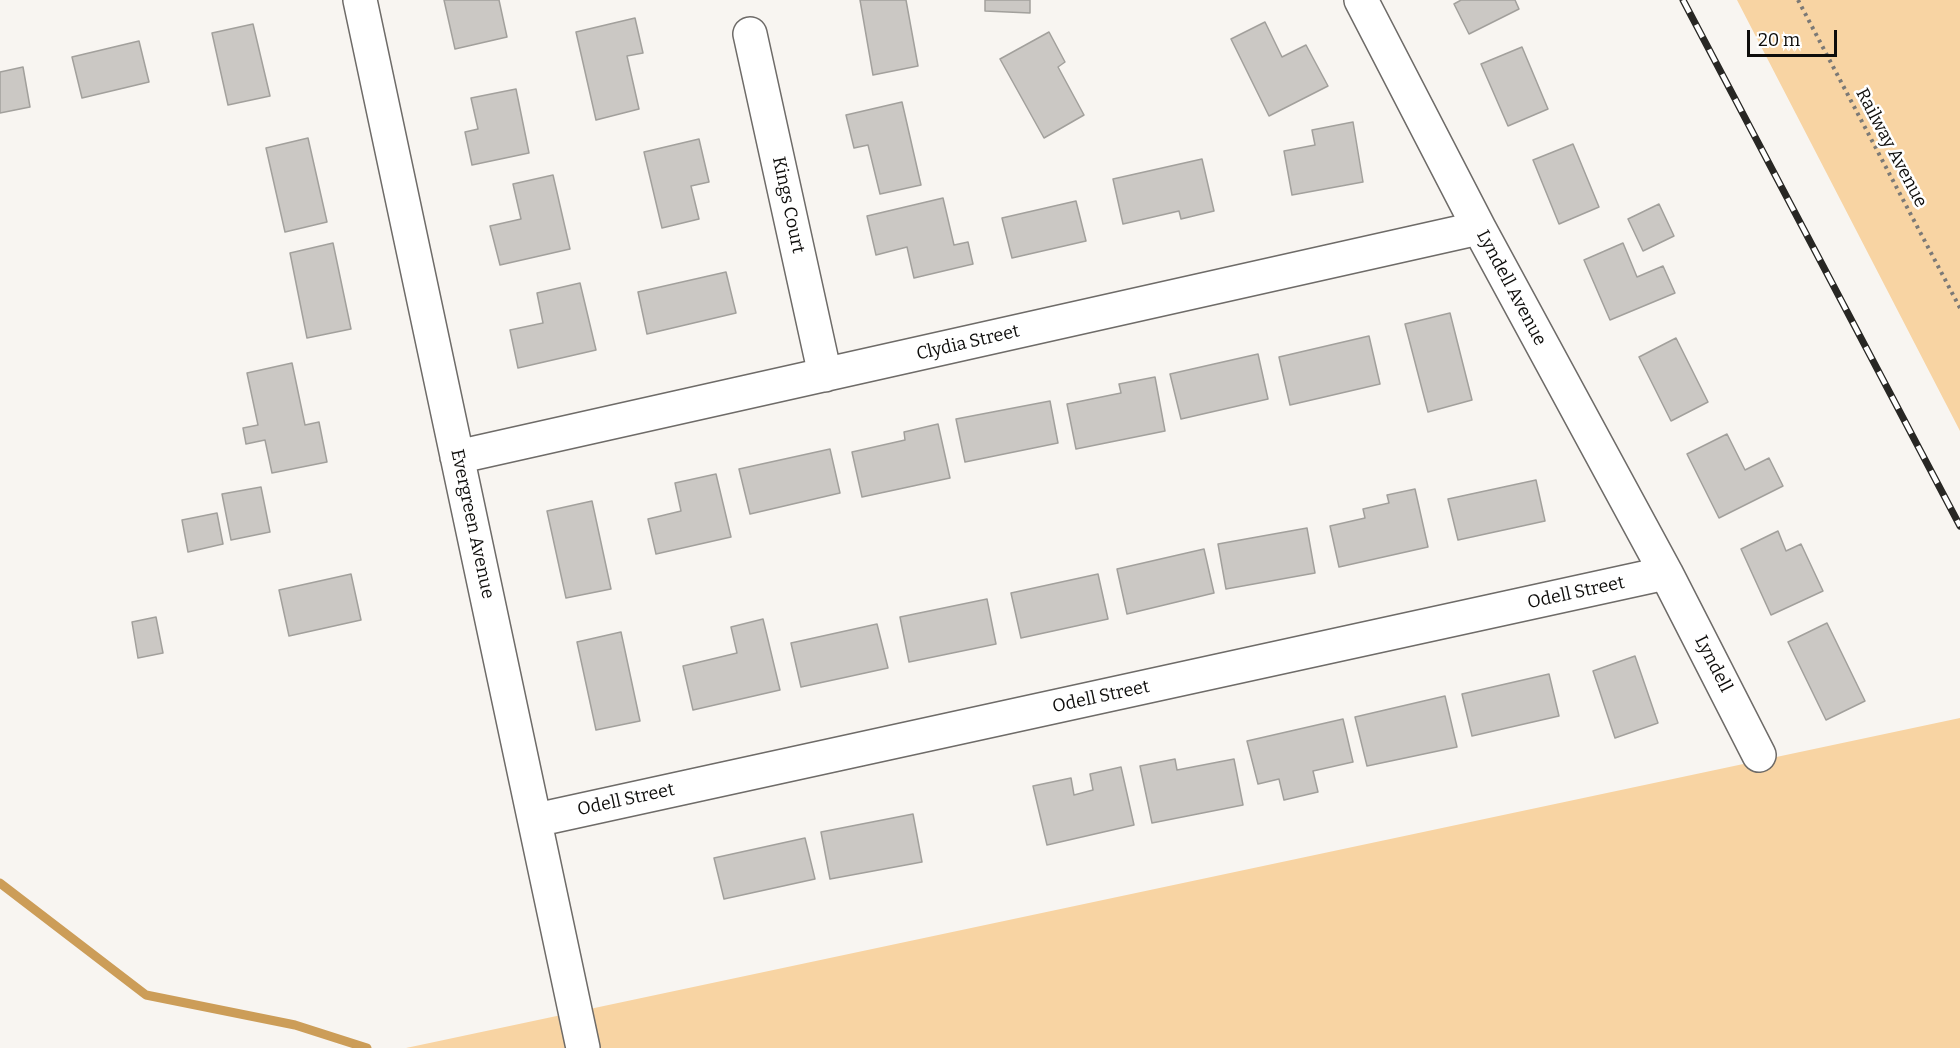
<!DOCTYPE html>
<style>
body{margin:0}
#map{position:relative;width:1960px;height:1048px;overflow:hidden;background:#f8f5f1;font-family:Bitter,serif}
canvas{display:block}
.scale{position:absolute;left:1747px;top:30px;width:90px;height:27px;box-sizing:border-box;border:3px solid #0e0d0b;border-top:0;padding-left:8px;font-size:18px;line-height:21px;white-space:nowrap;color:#0e0d0b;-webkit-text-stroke:4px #fff;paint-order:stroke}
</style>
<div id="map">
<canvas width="1960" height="1048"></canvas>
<div class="scale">20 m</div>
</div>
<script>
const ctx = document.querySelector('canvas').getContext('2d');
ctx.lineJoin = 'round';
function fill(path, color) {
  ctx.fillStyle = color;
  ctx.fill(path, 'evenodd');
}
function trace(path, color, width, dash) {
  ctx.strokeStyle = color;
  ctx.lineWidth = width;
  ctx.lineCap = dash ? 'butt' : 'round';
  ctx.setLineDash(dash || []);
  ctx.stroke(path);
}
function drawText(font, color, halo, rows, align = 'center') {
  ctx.font = font + ' Bitter,serif';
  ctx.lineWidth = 5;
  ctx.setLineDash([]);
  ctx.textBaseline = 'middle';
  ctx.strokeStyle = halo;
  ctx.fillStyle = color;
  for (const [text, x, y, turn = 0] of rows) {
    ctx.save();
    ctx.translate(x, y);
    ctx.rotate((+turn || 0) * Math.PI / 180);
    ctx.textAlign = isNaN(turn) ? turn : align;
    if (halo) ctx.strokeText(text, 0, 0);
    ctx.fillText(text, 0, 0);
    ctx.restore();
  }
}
const green = new Path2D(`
 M1737,0H1960V431Z
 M1960,718V1048H406Z`);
const stream = new Path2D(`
 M0,883L146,995L295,1025L367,1048`);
const building = new Path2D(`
 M444,0H499L507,37L455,49Z
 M860,0H906L918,66L873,75Z
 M985,0H1030V13L985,11Z
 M1461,0H1515L1519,9L1469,34L1454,4Z
 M635,18L643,53L627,56L639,109L596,120L576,32Z
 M1265,22L1282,57L1306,45L1328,86L1269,116L1231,39Z
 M253,24L270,96L228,105L212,33Z
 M1049,32L1065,62L1058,67L1084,115L1044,138L1000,59Z
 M139,41L149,82L82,98L72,57Z
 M1522,47L1548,109L1508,126L1481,64Z
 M23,67L30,107L0,113V72Z
 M516,89L529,153L472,165L465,132L478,129L471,98Z
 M902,102L921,185L880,194L868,145L854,148L846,115Z
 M1353,122L1363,182L1292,195L1284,151L1315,145L1312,130Z
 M308,138L327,222L285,232L266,148Z
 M699,139L709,182L691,186L699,219L662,228L644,152Z
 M1573,144L1599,207L1559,224L1533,160Z
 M1202,159L1214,211L1181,219L1179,211L1123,224L1113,179Z
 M553,175L570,249L500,265L490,226L521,219L513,184Z
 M943,198L954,245L968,242L973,264L914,278L907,247L876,255L867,216Z
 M1076,201L1086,241L1012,258L1002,218Z
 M1659,204L1674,236L1643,251L1628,219Z
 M333,243L351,329L307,338L290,253Z
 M1623,243L1637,277L1663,266L1675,293L1610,320L1584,260Z
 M726,272L736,313L647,334L638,292Z
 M580,283L596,350L518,368L510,330L543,323L537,293Z
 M1450,313L1472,400L1428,412L1405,324Z
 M1369,336L1380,384L1290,405L1279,357Z
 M1676,338L1708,402L1671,421L1639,357Z
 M1258,354L1268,399L1181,419L1170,374Z
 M292,363L305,425L319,422L327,462L272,473L265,440L246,444L243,428L258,425L247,373Z
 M1155,377L1165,431L1076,449L1067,404L1121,393L1119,384Z
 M1050,401L1058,443L965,462L956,419Z
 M938,424L950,478L862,497L852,452L905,440L904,432Z
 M1727,434L1745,470L1769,458L1783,486L1719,518L1687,454Z
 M830,449L840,493L750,514L739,469Z
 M716,474L731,537L656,554L648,519L681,511L675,483Z
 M1536,480L1545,521L1458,540L1448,499Z
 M261,487L270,532L231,540L222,494Z
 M1415,489L1428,547L1339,567L1330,526L1365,518L1363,509L1389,503L1387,495Z
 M592,501L611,589L566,598L547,511Z
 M217,513L223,544L188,552L182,520Z
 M1307,528L1315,573L1226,589L1218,544Z
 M1778,531L1786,551L1801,544L1823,591L1771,615L1741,549Z
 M1204,549L1214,593L1127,614L1117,569Z
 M351,574L361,620L289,636L279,590Z
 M1098,574L1108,619L1021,638L1011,593Z
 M987,599L996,644L909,662L900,617Z
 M156,617L163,653L138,658L132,622Z
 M763,619L780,690L693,710L683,666L737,653L731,627Z
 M1827,623L1865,701L1826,720L1788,642Z
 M877,624L888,668L801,687L791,643Z
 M621,632L640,721L596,730L577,642Z
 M1635,656L1658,723L1615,738L1593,671Z
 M1549,674L1559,716L1472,736L1462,694Z
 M1445,696L1457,747L1367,766L1355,717Z
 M1343,719L1353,762L1313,771L1318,792L1284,800L1279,779L1258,784L1247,741Z
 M1175,759L1177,770L1234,759L1243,805L1152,823L1140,766Z
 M1121,767L1134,825L1047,845L1033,786L1071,778L1074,795L1093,790L1090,774Z
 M913,814L922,862L830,879L821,832Z
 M805,838L815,879L724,899L714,858Z`);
const path = new Path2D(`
 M1798,0L1960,308`);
const minor = new Path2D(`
 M360,0L583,1048
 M1361,0L1479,228L1666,573L1759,755
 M750,34L825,375
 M457,457L1479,228
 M536,820L1666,573`);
const rail = new Path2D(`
 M1683,0L1960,526`);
const streetNames = [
 ["Railway Avenue",1891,148,62],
 ["Kings Court",788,205,78],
 ["Lyndell Avenue",1511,288,62],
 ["Clydia Street",968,343,-13],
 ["Evergreen Avenue",472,524,78],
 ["Odell Street",1576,593,-12],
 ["Lyndell",1713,664,63],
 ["Odell Street",1101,697,-12],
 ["Odell Street",626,800,-12]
];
fill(green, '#f8d4a3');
trace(stream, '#cc9d58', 9);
fill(building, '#cbc8c4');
trace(building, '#a2a09c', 1.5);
trace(minor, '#6e6b68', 36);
trace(path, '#7b7976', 4, [3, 4.5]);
trace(minor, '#fff', 33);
trace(rail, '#282724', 7);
trace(rail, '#fff', 4.5, [14]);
drawText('18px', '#0e0d0b', '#fff', streetNames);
</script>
